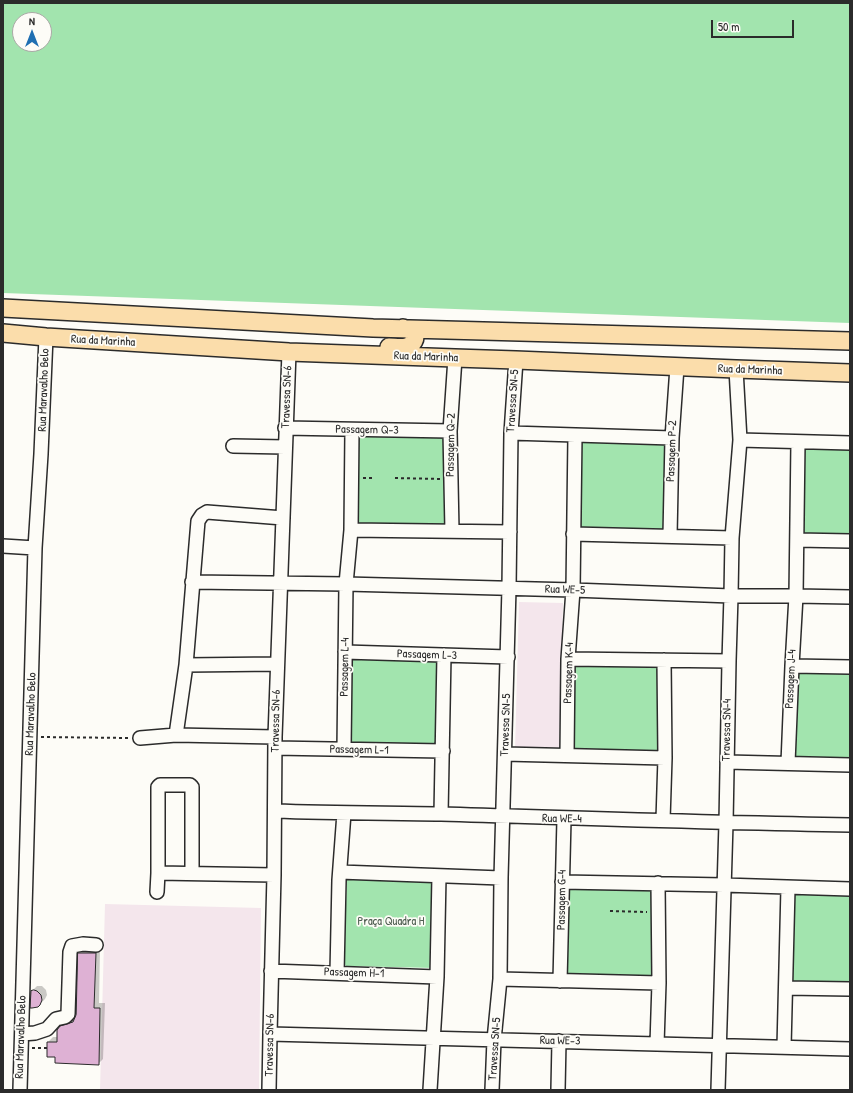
<!DOCTYPE html>
<meta charset="utf-8">
<style>
body{margin:0}
#map{position:relative;width:853px;height:1093px;overflow:hidden;background:#fdfcf7;font-family:"Patrick Hand",sans-serif}
canvas{display:block}
.frame{position:absolute;inset:0;border:4px solid #2b2b2b;pointer-events:none}
.north{position:absolute;left:12px;top:12px;width:40px;height:40px;box-sizing:border-box;background:#fdfcf7;border:1px solid #a9a8a5;border-radius:50%;rotate:0deg;font-size:11px;font-weight:700;line-height:16px;text-align:center;color:#2b2b2b}
.north::after{content:'';display:block;margin:auto;width:14px;height:18px;background:#1f6fb2;clip-path:polygon(50% 0,100% 100%,50% 72%,0 100%)}
.scale{position:absolute;left:711px;top:20px;width:83px;height:18px;box-sizing:border-box;border:2px solid #2b2b2b;border-top:0;padding-left:5px;font-size:12px;line-height:14px;white-space:nowrap;color:#2b2b2b;-webkit-text-stroke:3px #fdfcf7;paint-order:stroke}
</style>
<div id="map">
<canvas width="853" height="1093"></canvas>
<div class="frame"></div>
<div class="north">N</div>
<div class="scale">50 m</div>
</div>
<script>
const ctx = document.querySelector('canvas').getContext('2d');
ctx.lineJoin = 'round';
function fill(path, color) {
  ctx.fillStyle = color;
  ctx.fill(path, 'evenodd');
}
function trace(path, color, width, dash) {
  ctx.strokeStyle = color;
  ctx.lineWidth = width;
  ctx.lineCap = dash ? 'butt' : 'round';
  ctx.setLineDash(dash || []);
  ctx.stroke(path);
}
function drawText(font, color, halo, rows, align = 'center') {
  ctx.font = font + ' "Patrick Hand",sans-serif';
  ctx.lineWidth = 3.5;
  ctx.setLineDash([]);
  ctx.textBaseline = 'middle';
  ctx.strokeStyle = halo;
  ctx.fillStyle = color;
  for (const [text, x, y, turn = 0] of rows) {
    ctx.save();
    ctx.translate(x, y);
    ctx.rotate((+turn || 0) * Math.PI / 180);
    ctx.textAlign = isNaN(turn) ? turn : align;
    if (halo) ctx.strokeText(text, 0, 0);
    ctx.fillText(text, 0, 0);
    ctx.restore();
  }
}
const built = new Path2D(`
 M519,602L563,603L559,751L515,750Z
 M105,904L261,908L259,1090H100Z`);
const green = new Path2D(`
 M3,3H850V323L3,293ZM20,20H44V44H20Z
 M352,430L450,431L452,531L351,530Z
 M575,435L672,438L670,536L573,534Z
 M798,442L850,443V541L797,540Z
 M345,652L444,655L443,751L344,749Z
 M568,659L664,660L665,758L567,755Z
 M792,666L850,667V765L788,763Z
 M347,876L432,880L437,887L435,968L346,966L344,963Z
 M562,882L658,883L659,983L560,981Z
 M788,888L850,889V989L786,988Z`);
const shadow = new Path2D(`
 M84,948L100,949L99,1003H105L103,1059L98,1064L56,1056H48V1042L53,1037H58V1030L66,1022L76,1019L77,1015L79,953Z
 M37,986H42L46,990L47,995L45,999L39,1005L32,991Z`);
const building = new Path2D(`
 M78,953H96L94,1008H100L99,1065L55,1063V1057H47V1042H57V1030L60,1026L73,1022L76,1015Z
 M34,990L37,991L41,995L42,1000L40,1005L38,1007L32,1008H30L31,991Z`);
const path = new Path2D(`
 M363,478H372
 M395,478L440,479
 M41,737L129,738
 M610,911L647,912
 M32,1048H47`);
const minor = new Path2D(`
 M285,428L450,431
 M511,433L672,438
 M740,440L850,443
 M233,446L285,447
 M351,530L510,532
 M452,531L450,431L455,358
 M573,534L732,538
 M670,536L672,438L677,367
 M797,540L850,541
 M3,546L35,548
 M192,582L346,584L573,590L731,596H796L850,597
 M345,652L508,657
 M568,659L729,661
 M186,665L277,664
 M792,666L850,667
 M176,735L186,665L198,521L202,515L207,512L283,518
 M140,738L176,735L275,737
 M275,748L443,751
 M344,749L346,584L351,530L352,430
 M505,754L665,758
 M567,755L568,659L573,590L575,435
 M727,762L850,765
 M788,763L792,666L796,596L798,442
 M275,811C330,813 386,813 441,814C577,818 714,823 850,825
 M441,814L444,655
 M663,820L665,758L664,660
 M340,872L501,878
 M158,873L274,875
 M562,882L724,885L850,889
 M157,892L158,873V787L160,785H190L192,787V873
 M271,971L437,977
 M337,973L339,880L344,813
 M500,979L659,983
 M560,981L564,819
 M786,988L850,989
 M22,1034L35,1033L47,1029L56,1019L65,1017L68,1014L70,952L72,946L83,944L96,945
 M270,1034L850,1049
 M657,1044L659,983L658,883
 M784,1047L788,888
 M20,1090L35,548L41,454L46,337
 M269,1090L270,1034L274,875L275,737L289,352
 M430,1090L437,977L439,876
 M492,1090L494,1040L500,979L501,878L509,588L511,433L516,360
 M558,1090L559,1041
 M718,1090L726,823L729,661L731,596L732,538L740,440L736,369`);
const major = new Path2D(`
 M3,308L373,328L850,341
 M3,333L46,337L289,352L455,358L516,360L736,369L850,373
 M389,347C394,347 401,348 406,347C412,346 419,337 412,332C410,330 406,329 403,328`);
const streetNames = [
 ["Rua da Marinha",103,341,3],
 ["Rua da Marinha",426,357,2],
 ["Rua da Marinha",750,370,2],
 ["Rua Maravalho Belo",44,390,-88],
 ["Travessa SN-6",287,397,-88],
 ["Travessa SN-5",513,401,-86],
 ["Passagem Q-3",367,430,1],
 ["Passagem Q-2",451,445,-89],
 ["Passagem P-2",672,451,-88],
 ["Rua WE-5",565,590,2],
 ["Passagem L-3",427,655,2],
 ["Passagem L-4",345,667,-89],
 ["Passagem K-4",569,673,-88],
 ["Passagem J-4",791,679,-87],
 ["Rua Maravalho Belo",31,714,-88],
 ["Travessa SN-6",276,721,-89],
 ["Travessa SN-5",506,725,-88],
 ["Travessa SN-4",727,730,-89],
 ["Passagem L-1",359,750,1],
 ["Rua WE-4",562,819,1],
 ["Passagem G-4",562,900,-89],
 ["Passagem H-1",354,973,2],
 ["Rua Maravalho Belo",21,1037,-88],
 ["Rua WE-3",560,1041,1],
 ["Travessa SN-6",270,1045,-89],
 ["Travessa SN-5",495,1049,-86]
];
const parkNames = [
 ["Praça Quadra H",391,922]
];
fill(built, '#f4e6ec');
fill(green, '#a2e4ae');
fill(shadow, '#0003');
fill(building, '#deb1d4');
trace(building, '#2b2b2b', 1);
trace(minor, '#2b2b2b', 16);
trace(major, '#2b2b2b', 20);
trace(path, '#2b2b2b', 2, [3, 3]);
trace(minor, '#fdfcf7', 13);
trace(major, '#fbddab', 17);
drawText('12px', '#2b2b2b', '#fdfcf7', streetNames);
drawText('12px', '#49594c', '#fdfcf7', parkNames);
</script>
